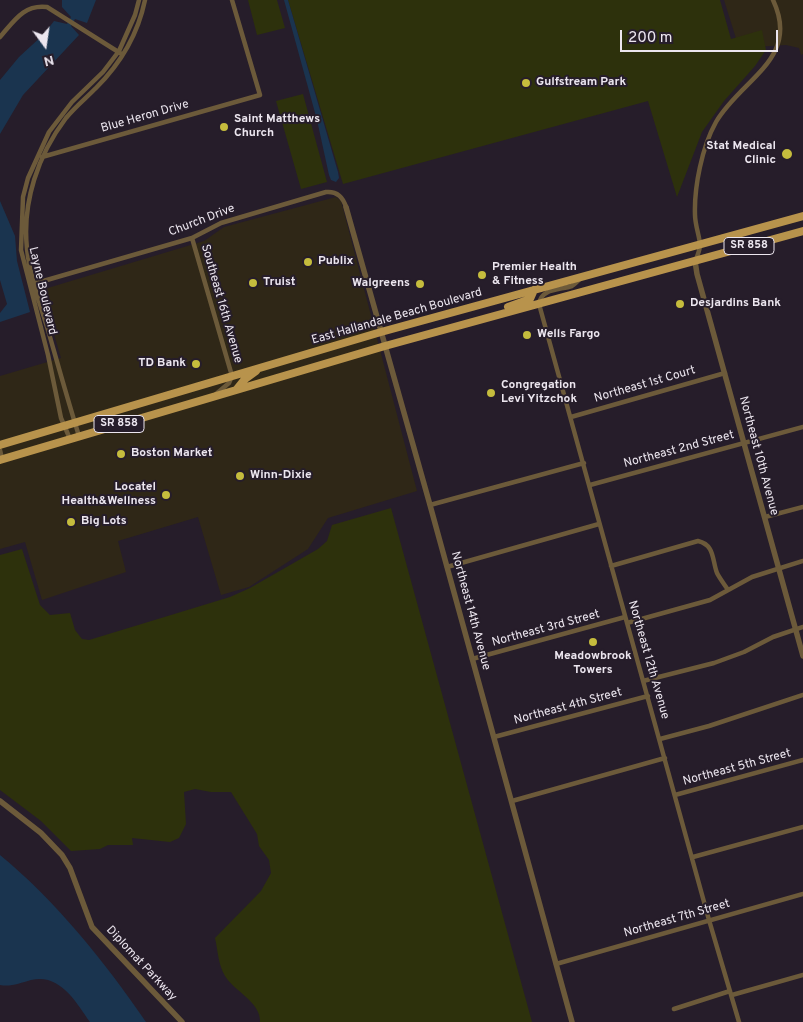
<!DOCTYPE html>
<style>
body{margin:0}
#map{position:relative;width:803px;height:1022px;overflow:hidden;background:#261d2a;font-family:Overpass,sans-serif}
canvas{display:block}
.north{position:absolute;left:20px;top:20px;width:50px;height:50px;-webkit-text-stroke:4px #261d2a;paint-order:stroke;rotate:166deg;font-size:14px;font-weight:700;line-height:20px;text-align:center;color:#ece6ef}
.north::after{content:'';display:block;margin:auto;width:18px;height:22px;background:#ece6ef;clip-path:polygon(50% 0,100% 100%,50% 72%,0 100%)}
.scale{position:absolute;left:620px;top:30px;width:158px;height:22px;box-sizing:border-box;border:2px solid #ece6ef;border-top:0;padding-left:6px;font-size:15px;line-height:18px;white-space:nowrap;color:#ece6ef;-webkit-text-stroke:4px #261d2a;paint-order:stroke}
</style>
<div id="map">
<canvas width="803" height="1022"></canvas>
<div class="north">N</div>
<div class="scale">200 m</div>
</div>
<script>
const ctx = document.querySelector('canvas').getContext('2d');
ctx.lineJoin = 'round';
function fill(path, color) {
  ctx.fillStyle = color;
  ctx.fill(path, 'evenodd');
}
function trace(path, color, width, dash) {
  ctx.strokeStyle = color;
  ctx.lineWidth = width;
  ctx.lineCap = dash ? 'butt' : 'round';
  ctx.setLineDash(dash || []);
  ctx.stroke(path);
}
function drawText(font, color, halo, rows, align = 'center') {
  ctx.font = font + ' Overpass,sans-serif';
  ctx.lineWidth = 4;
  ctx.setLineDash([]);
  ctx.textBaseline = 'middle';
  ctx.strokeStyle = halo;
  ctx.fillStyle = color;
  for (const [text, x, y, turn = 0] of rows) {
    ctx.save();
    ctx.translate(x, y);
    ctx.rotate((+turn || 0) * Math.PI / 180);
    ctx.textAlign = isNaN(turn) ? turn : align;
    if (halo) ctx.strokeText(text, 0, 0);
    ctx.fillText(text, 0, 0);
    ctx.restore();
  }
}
const commercial = new Path2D(`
 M724,0H803V54L801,55L799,48L786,45L739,48Z
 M336,197L341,201L417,491L328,518L308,549L249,587L221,595L198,517L118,541L126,572L42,600L25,542L0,549V376L61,358L41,290L204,241L224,227Z`);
const green = new Path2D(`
 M248,0H277L285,28L257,35Z
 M288,0H720L731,39L762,30L766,50L755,66L724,101L702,132L677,197L648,101L343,184Z
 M303,94L327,182L301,189L276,101Z
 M391,508L532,1022H260C261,1002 235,992 225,976C218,964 218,951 215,938L261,891L271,873L269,860L259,846L257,834L231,792H211L195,789L184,792L186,824L179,838L170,842L132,838L133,845H108L100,849L71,851L41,821L0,790V555L22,549L40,605L50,615L70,613L75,630L82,639L89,640L230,597L250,588L318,549L327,541L332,525Z`);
const water = new Path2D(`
 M62,0H96L87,23L75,19L71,26L79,35L23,95L0,134V80L19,57L44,34L54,21L67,24L71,17L62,7Z
 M284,0H288L338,172L339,178L336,182L331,180L329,175L317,120Z
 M0,201L15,236L17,261L30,312L0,322V313L7,304L0,280Z
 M0,855C56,901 105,962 146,1022H90C76,1002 60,973 31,980C20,983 11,987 0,985Z`);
const minor = new Path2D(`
 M0,37C14,21 24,4 47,7L120,53
 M42,157L260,95L232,0
 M192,238L232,376L229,383L216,394
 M696,260C697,256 700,250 700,245C700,238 695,225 695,215C694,187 702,147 716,122C741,79 801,59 773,0
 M581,278C578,281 575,284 572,286C560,290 541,288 539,304L709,920L739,1022
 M33,284L192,238L221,223L326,192C337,191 343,197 346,207
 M571,417L725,373
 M79,436C68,401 58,365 48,330C40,304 30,277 27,249C22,202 38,155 66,118C75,107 86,98 96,88C120,64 138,34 145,0
 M70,439L61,418L48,355L21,250L23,197L28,178L49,132L72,102L103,72L119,51L135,15L139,0
 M0,450L2,459
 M590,485L803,427
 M430,505L584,463
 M765,517L803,507
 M611,566L698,541C715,545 712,560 717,573C720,579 725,585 728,590
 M447,567L599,524
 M627,623L710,600L752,577L803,561
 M472,659L625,617
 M643,681L714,663L744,652L773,637L803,627
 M494,737L648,696
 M660,739L709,726L803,695
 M675,795L803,760
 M512,801L665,758
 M693,857L803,827
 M556,964L803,894
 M732,995L803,975
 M674,1009L730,991`);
const tertiary = new Path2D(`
 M346,207L430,505L572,1022
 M695,261L697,274L803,656
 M0,801L41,833L62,855L70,868L92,927L182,1022`);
const primary = new Path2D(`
 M508,307L530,299L534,290
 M237,389L245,379L256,371
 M0,445L381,332L803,216
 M0,460L385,346L803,231`);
const markers = [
 [526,83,5,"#c5bc3d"],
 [224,127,5,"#c5bc3d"],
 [787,154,6,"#c5bc3d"],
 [308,262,5,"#c5bc3d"],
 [482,275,5,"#c5bc3d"],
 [253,283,5,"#c5bc3d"],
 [420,284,5,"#c5bc3d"],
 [680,304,5,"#c5bc3d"],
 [527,335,5,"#c5bc3d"],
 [196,364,5,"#c5bc3d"],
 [491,393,5,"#c5bc3d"],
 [121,454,5,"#c5bc3d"],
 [240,476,5,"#c5bc3d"],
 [166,495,5,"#c5bc3d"],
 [71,522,5,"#c5bc3d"],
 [593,642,5,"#c5bc3d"]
];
const shields = [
 [749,246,50],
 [119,424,50]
];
const shieldNames = [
 ["SR 858",749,246],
 ["SR 858",119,424]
];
const poiNames = [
 ["Gulfstream Park",536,83],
 ["Saint Matthews",234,120],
 ["Church",234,134],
 ["Stat Medical",776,147,"right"],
 ["Clinic",776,161,"right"],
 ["Publix",318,262],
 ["Premier Health",492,268],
 ["& Fitness",492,282],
 ["Truist",263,283],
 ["Walgreens",410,284,"right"],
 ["Desjardins Bank",690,304],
 ["Wells Fargo",537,335],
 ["TD Bank",186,364,"right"],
 ["Congregation",501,386],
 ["Levi Yitzchok",501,400],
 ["Boston Market",131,454],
 ["Winn-Dixie",250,476],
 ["Locatel",156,488,"right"],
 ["Health&Wellness",156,502,"right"],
 ["Big Lots",81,522],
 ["Meadowbrook",593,657,"center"],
 ["Towers",593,671,"center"]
];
const streetNames = [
 ["Blue Heron Drive",145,117,-16],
 ["Church Drive",202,221,-21],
 ["Layne Boulevard",42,291,77],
 ["Southeast 16th Avenue",221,304,74],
 ["East Hallandale Beach Boulevard",397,317,-16],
 ["Northeast 1st Court",645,385,-16],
 ["Northeast 2nd Street",679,450,-15],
 ["Northeast 10th Avenue",758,456,75],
 ["Northeast 14th Avenue",470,611,75],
 ["Northeast 3rd Street",546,629,-15],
 ["Northeast 12th Avenue",648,660,74],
 ["Northeast 4th Street",568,707,-15],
 ["Northeast 5th Street",737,768,-15],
 ["Northeast 7th Street",677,919,-16],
 ["Diplomat Parkway",141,964,47]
];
fill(commercial, '#2f2717');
fill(green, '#2d310c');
fill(water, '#1a344f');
trace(minor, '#6c5a3a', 4.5);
trace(tertiary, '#6c5a3a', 5.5);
trace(primary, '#b8934c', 8);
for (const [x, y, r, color] of markers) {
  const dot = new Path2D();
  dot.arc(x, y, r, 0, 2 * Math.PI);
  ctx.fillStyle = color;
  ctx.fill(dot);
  trace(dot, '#261d2a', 2);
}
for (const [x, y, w] of shields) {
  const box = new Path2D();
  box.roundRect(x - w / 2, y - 8.5, w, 17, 4);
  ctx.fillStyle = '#261d2a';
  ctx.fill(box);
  trace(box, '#ece6ef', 1);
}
drawText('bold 11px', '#ece6ef', null, shieldNames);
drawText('bold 12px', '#ece6ef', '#261d2a', poiNames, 'left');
drawText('12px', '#ece6ef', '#261d2a', streetNames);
</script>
